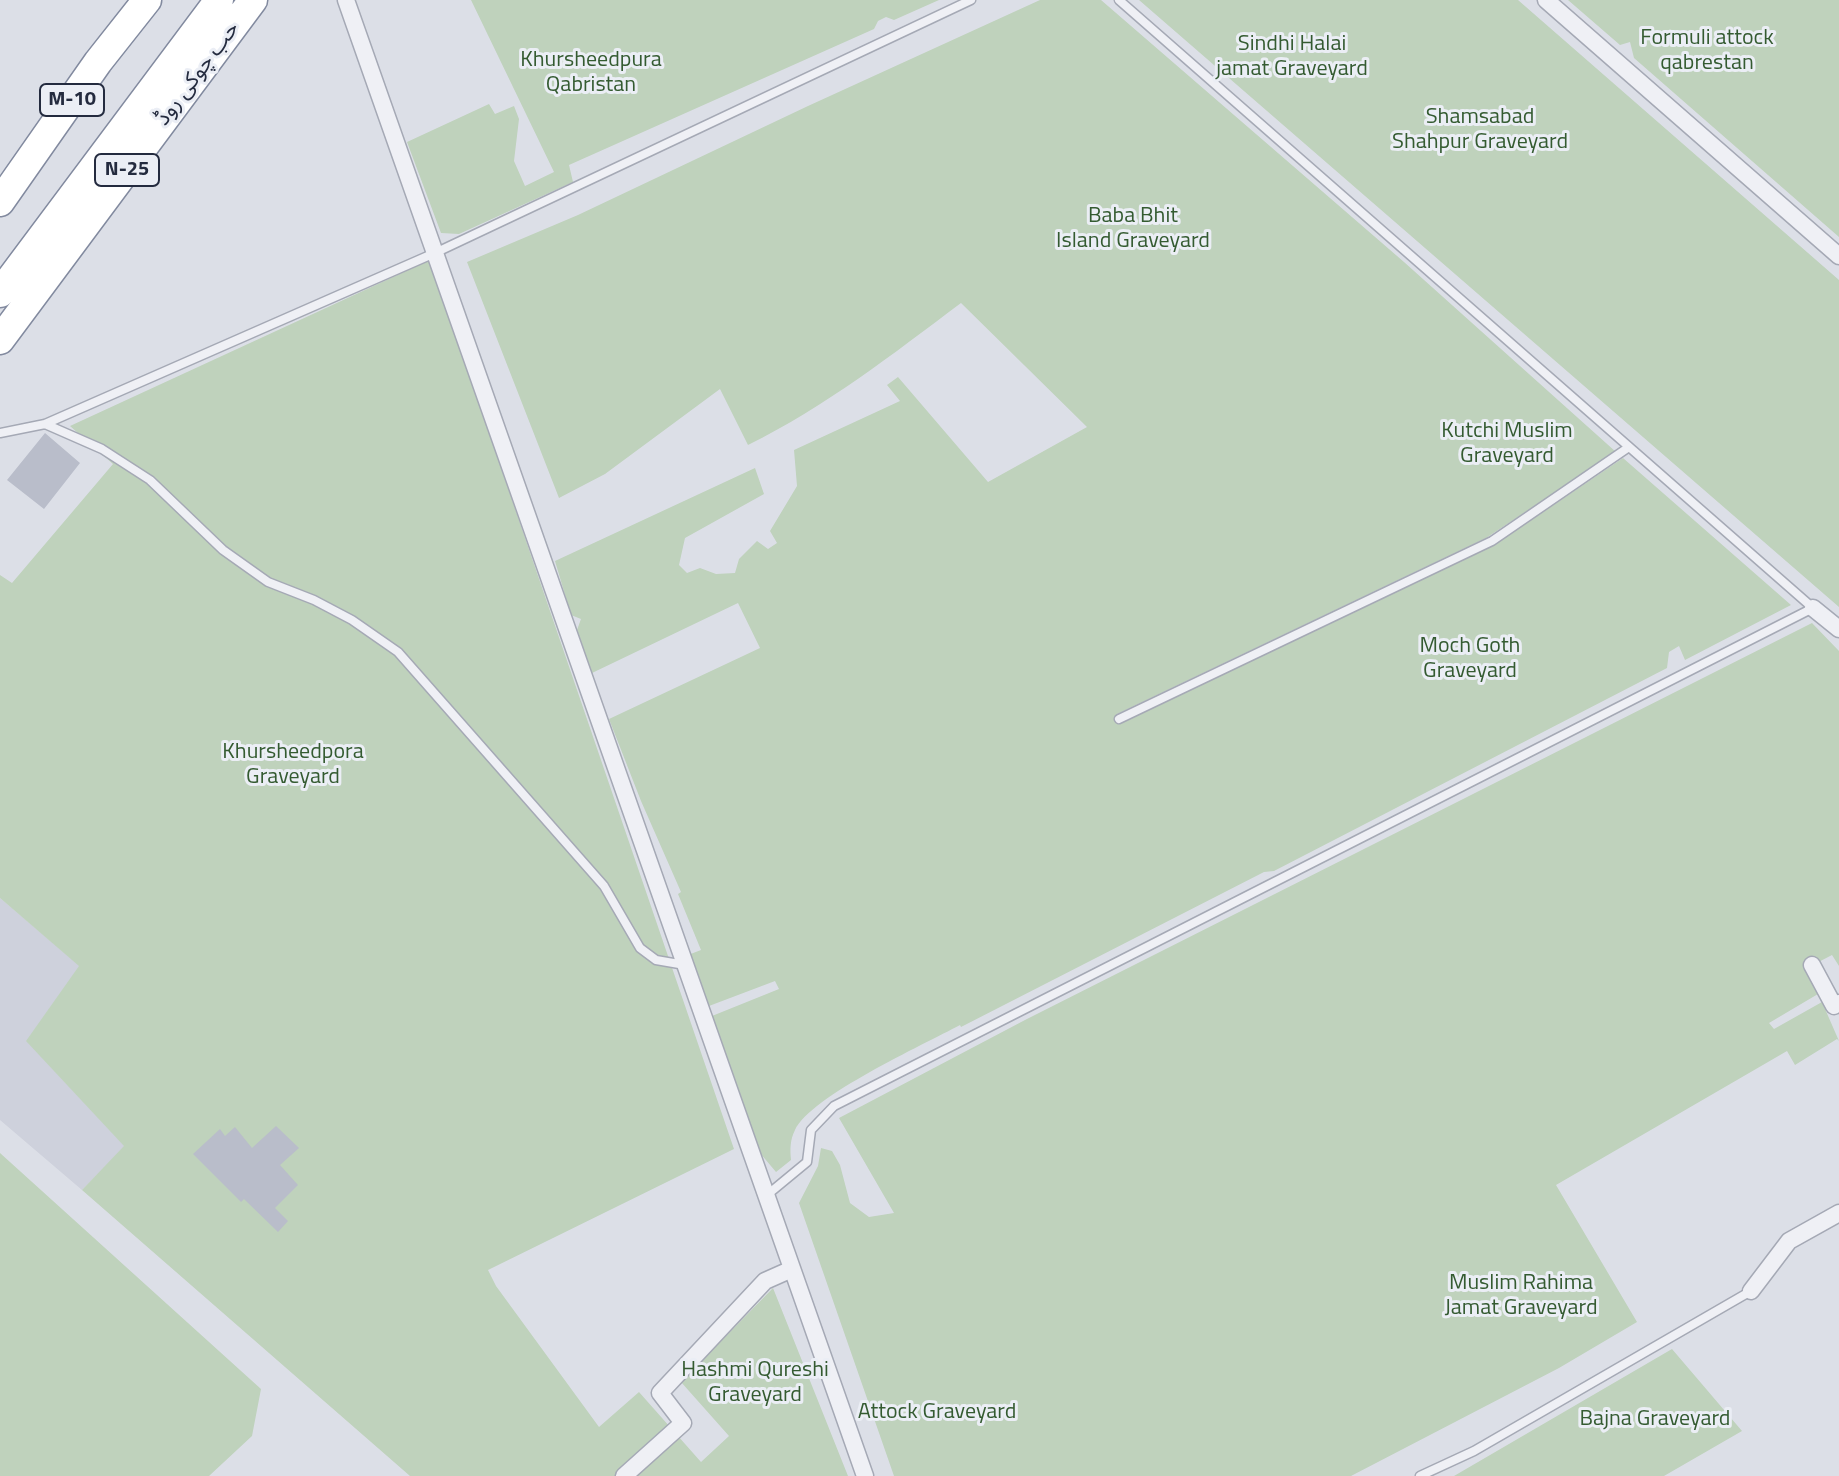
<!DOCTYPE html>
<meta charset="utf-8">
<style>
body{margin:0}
canvas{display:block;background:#dcdfe7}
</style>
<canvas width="1839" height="1476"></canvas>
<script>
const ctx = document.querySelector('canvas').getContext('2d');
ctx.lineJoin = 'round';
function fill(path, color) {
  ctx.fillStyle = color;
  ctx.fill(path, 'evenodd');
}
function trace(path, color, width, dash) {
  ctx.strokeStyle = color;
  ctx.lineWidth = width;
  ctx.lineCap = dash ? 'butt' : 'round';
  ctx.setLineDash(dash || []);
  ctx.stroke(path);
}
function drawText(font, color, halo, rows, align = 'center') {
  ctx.font = font + ' "Titillium Web","Noto Sans Arabic",sans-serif';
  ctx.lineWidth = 6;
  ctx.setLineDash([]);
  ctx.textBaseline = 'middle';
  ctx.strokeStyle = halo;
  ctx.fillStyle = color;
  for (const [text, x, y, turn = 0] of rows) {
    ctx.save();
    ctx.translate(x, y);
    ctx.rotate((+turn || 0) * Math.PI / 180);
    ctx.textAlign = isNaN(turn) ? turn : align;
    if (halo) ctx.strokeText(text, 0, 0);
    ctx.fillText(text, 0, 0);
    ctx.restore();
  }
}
const built = new Path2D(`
 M0,898L80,966L27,1041L125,1146L82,1190L0,1120Z`);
const green = new Path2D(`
 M471,0H939L894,20L886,17L878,21L874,29L569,165L573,182L459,234L441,233L407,142L489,104L495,114L514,106L519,119L514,161L525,186L554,172Z
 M1040,0H1101L1404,262L1616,452L1486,538L1117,714L1121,723L1496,544L1623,458L1791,605L1685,660L1679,646L1669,652L1667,668L1274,871L1264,872L961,1027L960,1025C923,1045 811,1096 795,1130C790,1140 790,1149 791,1160L776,1172L760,1153L712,1016L779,989L775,981L709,1006L688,955L701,950L678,894L681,892L641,801L609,719L760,648L738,603L592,673L577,630L581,619L571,615L555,561L755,468L764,494L685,538L679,565L687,573L700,568L716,574L735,573L739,559L757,541L768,549L777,543L770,531L797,486L794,450L900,401L887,385L898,377L988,482L1087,427L961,303C893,354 825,407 748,445L720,389L605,474L559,498L467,262L578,215L808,106Z
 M1139,0H1518L1839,280V607Z
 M1568,0H1839V237L1634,58L1630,42L1620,45Z
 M430,260L734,1149L488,1270L496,1286L599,1427L639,1392L701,1462L729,1436L681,1382L773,1288L848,1476H410L82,1190L124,1146L26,1041L79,966L0,898V575L12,583L113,464L70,426Z
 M1812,623L1839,651V966L1832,955L1807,968L1818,994L1769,1023L1774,1029L1822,1002L1839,1041L1837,1039L1795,1065L1787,1051L1556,1185L1637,1322L1559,1368L1351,1476H894L799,1203L818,1166L821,1148L832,1151L840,1165L850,1203L869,1217L894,1213L839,1118L1025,1020Z
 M0,1153L261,1389L252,1436L209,1476H0Z
 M1672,1349L1742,1431L1664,1476H1454Z`);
const building = new Path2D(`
 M45,433L80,463L44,509L7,480Z
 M276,1126L299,1148L280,1165L298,1185L275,1208L288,1221L278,1232L244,1199L241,1202L193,1154L220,1129L225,1136L235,1127L252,1148Z`);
const service = new Path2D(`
 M45,424L102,449L150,480L223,550L268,582L314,600L352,620L398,652L604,886L640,948L656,960L685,965
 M0,433L45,424L437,252L971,0
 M1119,719L1492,541L1629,447
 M767,1195L807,1162L811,1130L834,1106L1813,608L1119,0
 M1420,1476L1474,1451L1751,1291`);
const minor = new Path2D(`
 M346,0L865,1476
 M1546,0L1839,256
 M1813,608L1839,629
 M1812,965L1834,1006L1839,1003
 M1751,1291L1789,1241L1839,1213
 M624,1476L683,1423L660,1393L765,1281L792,1269`);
const trunk = new Path2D(`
 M0,202L98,62L147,0
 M0,293L219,0
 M0,340L253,0`);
const shields = [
 [72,100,64],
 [127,170,64]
];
const shieldNames = [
 ["M-10",72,100],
 ["N-25",127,170]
];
const parkNames = [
 ["Formuli attock",1707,39],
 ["qabrestan",1707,64],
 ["Sindhi Halai",1292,45],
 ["jamat Graveyard",1292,70],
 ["Khursheedpura",591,61],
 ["Qabristan",591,86],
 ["Shamsabad",1480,118],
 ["Shahpur Graveyard",1480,143],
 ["Baba Bhit",1133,217],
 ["Island Graveyard",1133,242],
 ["Kutchi Muslim",1507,432],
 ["Graveyard",1507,457],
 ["Moch Goth",1470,647],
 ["Graveyard",1470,672],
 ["Khursheedpora",293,753],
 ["Graveyard",293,778],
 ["Muslim Rahima",1521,1284],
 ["Jamat Graveyard",1521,1309],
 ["Hashmi Qureshi",755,1371],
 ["Graveyard",755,1396],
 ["Attock Graveyard",937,1413],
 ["Bajna Graveyard",1655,1420]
];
const streetNames = [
 ["حب چوکی روڈ",198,74,-53]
];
fill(built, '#ced1dc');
fill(green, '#bfd2bc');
fill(building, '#b9bdca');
trace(service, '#a5a9b5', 11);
trace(minor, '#a5a9b5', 19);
trace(trunk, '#828a9f', 31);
trace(service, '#eff0f5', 8);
trace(minor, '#eff0f5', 16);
trace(trunk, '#fff', 28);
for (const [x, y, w] of shields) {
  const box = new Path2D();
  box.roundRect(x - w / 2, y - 16, w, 32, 6);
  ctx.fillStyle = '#ebeef5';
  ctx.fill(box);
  trace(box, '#242b3f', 2);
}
drawText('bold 20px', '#242b3f', null, shieldNames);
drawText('22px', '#345b31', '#ebeef5', parkNames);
drawText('22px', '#242b3f', '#ebeef5', streetNames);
</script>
